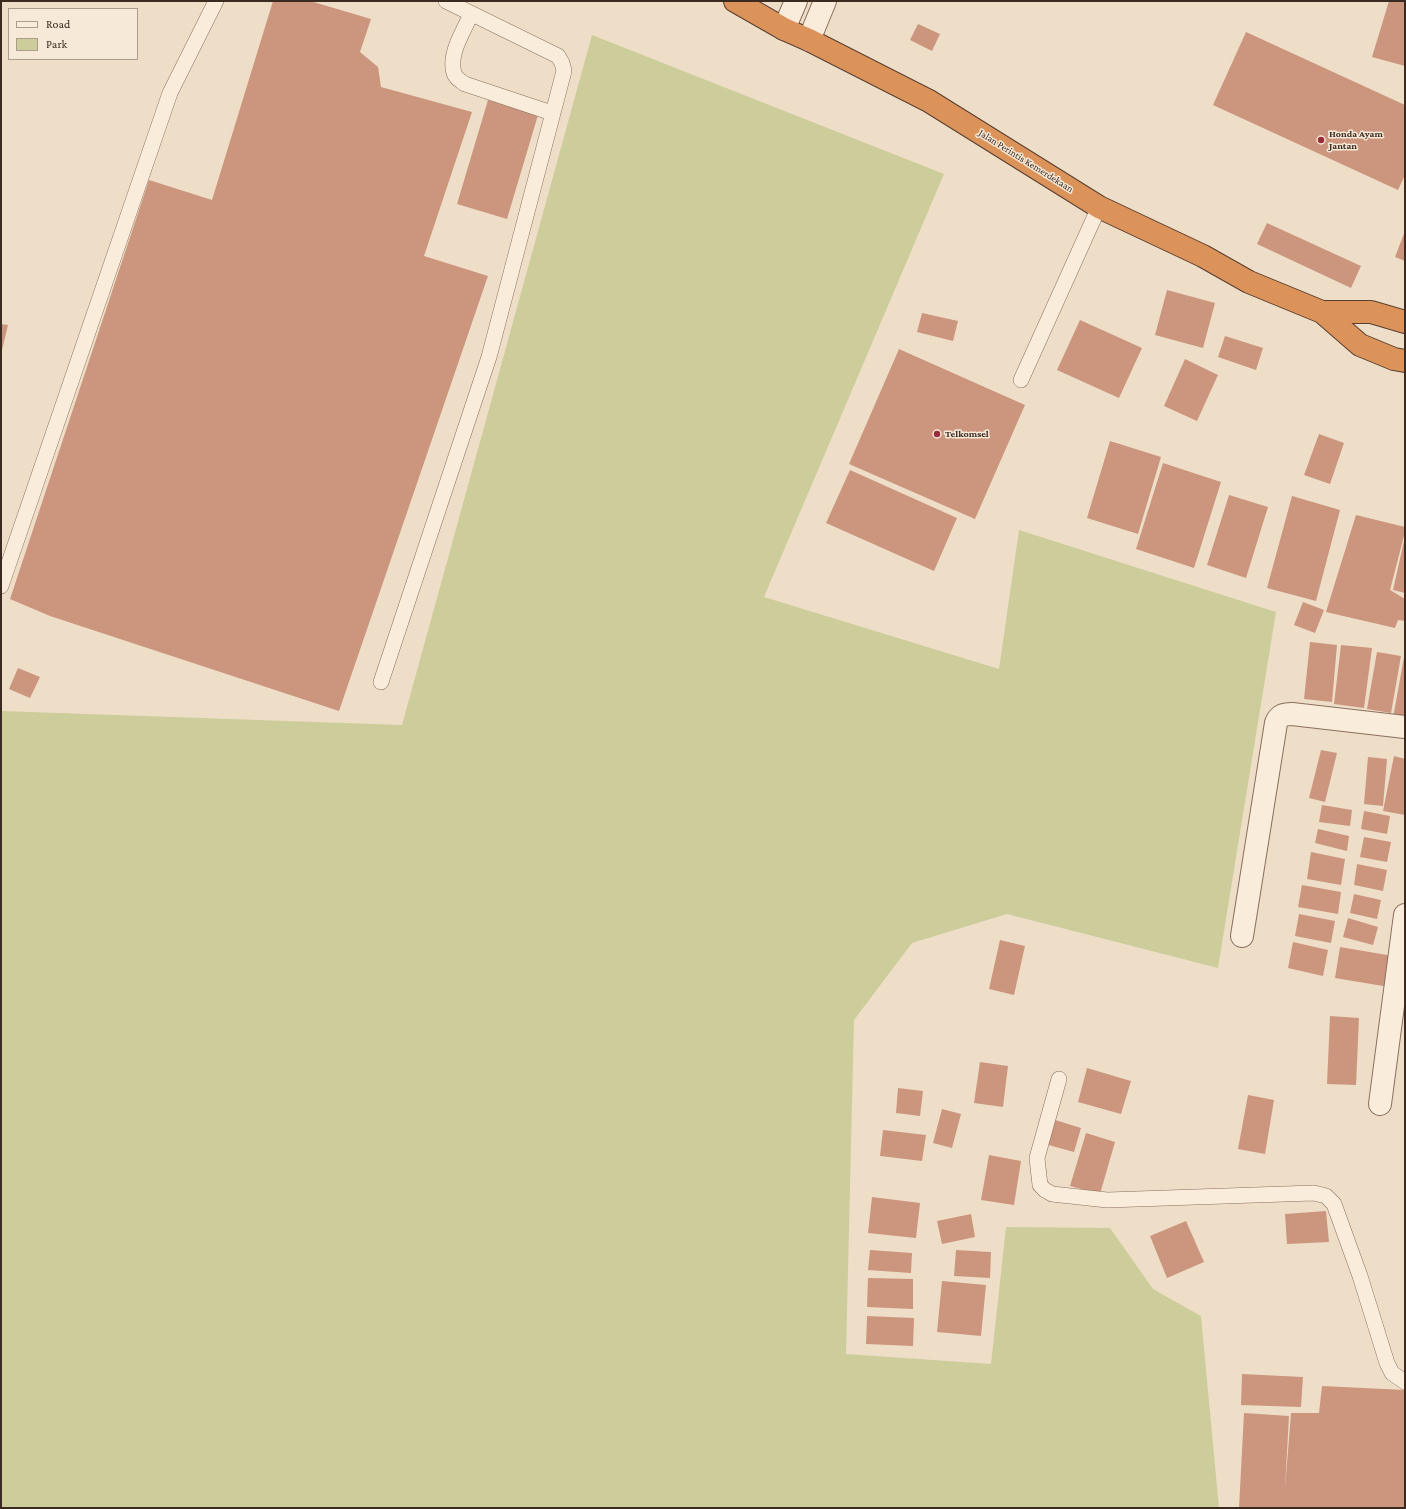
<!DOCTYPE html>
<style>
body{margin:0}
#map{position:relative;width:1406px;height:1509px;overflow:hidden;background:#eedec8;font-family:"Crimson Pro",serif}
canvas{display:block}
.frame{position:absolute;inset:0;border:2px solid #3b2a20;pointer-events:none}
.legend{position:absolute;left:8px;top:8px;width:130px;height:52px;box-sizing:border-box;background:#f6e9d7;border:1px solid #ab9d8e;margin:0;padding:5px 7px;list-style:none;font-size:12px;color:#3b2a20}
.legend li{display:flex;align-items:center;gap:8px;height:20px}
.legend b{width:20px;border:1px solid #ab9d8e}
</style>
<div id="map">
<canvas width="1406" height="1509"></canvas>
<div class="frame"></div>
<ul class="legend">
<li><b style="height:5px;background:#f9ecdb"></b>Road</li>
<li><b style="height:11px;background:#cdcd9b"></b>Park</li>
</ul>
</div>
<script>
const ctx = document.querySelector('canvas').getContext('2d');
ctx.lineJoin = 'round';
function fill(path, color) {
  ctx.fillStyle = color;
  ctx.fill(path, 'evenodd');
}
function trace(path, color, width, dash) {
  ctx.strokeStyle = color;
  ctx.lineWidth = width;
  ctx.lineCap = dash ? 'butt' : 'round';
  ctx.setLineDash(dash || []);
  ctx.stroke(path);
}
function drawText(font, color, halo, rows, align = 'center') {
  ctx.font = font + ' "Crimson Pro",serif';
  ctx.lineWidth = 3;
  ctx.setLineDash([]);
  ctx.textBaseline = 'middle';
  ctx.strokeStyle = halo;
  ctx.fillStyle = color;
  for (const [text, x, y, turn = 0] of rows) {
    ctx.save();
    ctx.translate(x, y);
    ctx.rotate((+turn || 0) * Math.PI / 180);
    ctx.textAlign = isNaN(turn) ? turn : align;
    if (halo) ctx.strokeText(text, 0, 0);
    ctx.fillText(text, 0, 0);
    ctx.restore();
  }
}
const green = new Path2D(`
 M592,35L944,174L764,597L999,669L1019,530L1276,612L1218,968L1007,914L912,943L854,1020L846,1354L991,1364L1006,1227L1110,1228L1153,1289L1201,1316L1219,1508H1V711L402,725Z`);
const building = new Path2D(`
 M273,1H310L371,19L360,52L378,67L381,87L472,112L424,256L488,276L339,711L50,616L10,599L149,180L212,200Z
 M1389,1H1405V66L1372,57Z
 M918,24L940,34L932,51L910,40Z
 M1246,32L1405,105V175L1398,190L1213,105Z
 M488,100L538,115L507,219L457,204Z
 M1267,223L1361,266L1351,288L1257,244Z
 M1405,231V261L1395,257Z
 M1167,290L1215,303L1203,348L1155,335Z
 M922,313L958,321L953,341L917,332Z
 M1080,320L1142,348L1119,398L1057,370Z
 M1,324L8,325L2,350H1Z
 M1225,336L1263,348L1256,370L1218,357Z
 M899,349L1025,405L975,519L849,464Z
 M1185,359L1218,375L1197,421L1164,406Z
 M1319,434L1344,443L1330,484L1304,475Z
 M1110,441L1161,457L1138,534L1087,518Z
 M1163,463L1221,482L1194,568L1136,549Z
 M850,470L957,518L934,571L826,523Z
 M1229,495L1268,507L1246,578L1207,565Z
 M1292,496L1340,510L1316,601L1267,588Z
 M1356,515L1405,527V532L1390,590L1405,599V621L1398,620L1395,628L1326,612Z
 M1404,541H1405V593L1393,590Z
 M1303,602L1324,610L1315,633L1294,625Z
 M1310,642L1337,645L1332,702L1304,699Z
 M1341,645L1372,648L1364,708L1334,704Z
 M1377,652L1401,656L1391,713L1367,709Z
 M1404,657H1405V720L1393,718Z
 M18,668L40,677L30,698L9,689Z
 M1321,750L1337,753L1325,802L1309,798Z
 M1394,756L1405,759V815L1383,811Z
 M1368,757L1387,759L1383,806L1364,804Z
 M1322,805L1352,810L1350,826L1319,822Z
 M1364,811L1390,816L1387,834L1361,829Z
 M1318,829L1349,836L1347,851L1315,843Z
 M1364,837L1391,842L1387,862L1360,857Z
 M1311,852L1345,859L1341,885L1307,879Z
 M1357,864L1387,870L1383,891L1354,885Z
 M1302,885L1341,892L1338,914L1298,907Z
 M1354,894L1381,900L1377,919L1350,913Z
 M1299,914L1335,921L1331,943L1295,936Z
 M1348,918L1378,927L1373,945L1343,937Z
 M1000,940L1025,946L1014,995L989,989Z
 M1293,942L1328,950L1323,976L1288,968Z
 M1340,947L1393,956L1389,987L1335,978Z
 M1330,1016L1359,1018L1356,1085L1327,1084Z
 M980,1062L1008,1066L1003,1107L974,1103Z
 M1087,1068L1131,1081L1121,1114L1078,1102Z
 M898,1088L923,1091L920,1116L896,1113Z
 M1248,1095L1274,1100L1265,1154L1238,1149Z
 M942,1109L961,1114L952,1148L933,1143Z
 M1052,1119L1081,1128L1074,1152L1045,1144Z
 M883,1130L926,1135L922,1161L880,1156Z
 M1086,1133L1115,1142L1100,1194L1070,1186Z
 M989,1155L1021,1161L1014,1205L981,1200Z
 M872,1197L920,1203L916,1238L868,1233Z
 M1326,1211L1329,1242L1287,1244L1285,1214Z
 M971,1214L975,1237L942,1244L937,1221Z
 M1186,1221L1204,1262L1167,1278L1150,1236Z
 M870,1250L912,1253L911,1273L868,1270Z
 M956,1250L991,1252L990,1278L954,1276Z
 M868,1278L913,1279V1309L867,1307Z
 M942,1281L986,1285L981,1336L937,1332Z
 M867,1316L914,1318L913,1346L866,1344Z
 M1242,1374L1303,1377L1301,1407L1241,1405Z
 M1322,1386L1405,1390V1508H1239L1244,1413L1289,1416L1285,1489L1291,1413H1319Z`);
const lane = new Path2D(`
 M471,14C464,31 448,54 454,73C456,79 461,81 465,84L552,113
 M1021,380L1099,207
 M1,586L170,93L216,1
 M381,682L489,357L564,71L562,63L558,56L446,1
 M1059,1079L1037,1158L1040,1185L1045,1190L1052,1194L1107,1200L1314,1193L1326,1196L1334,1204L1360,1276L1387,1363L1392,1373L1405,1382`);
const street = new Path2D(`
 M784,29L796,1
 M809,40L825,1
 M1242,936L1276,723C1279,715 1284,714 1292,714L1405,727
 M1380,1104L1405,915`);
const highway = new Path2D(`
 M735,1L784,29L809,40L929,101L1099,207L1203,256L1249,282L1322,312L1360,345L1394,359L1405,361
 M1322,312H1371L1405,322`);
const markers = [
 [1321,140,4,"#992d3b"],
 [937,434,4,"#992d3b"]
];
const poiNames = [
 ["Honda Ayam",1329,134],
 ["Jantan",1329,146],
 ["Telkomsel",945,434]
];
const streetNames = [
 ["Jalan Perintis Kemerdekaan",1026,161,32]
];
fill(green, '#cdcd9b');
fill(building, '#cc957e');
trace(lane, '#8a6f5d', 16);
trace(street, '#8a6f5d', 24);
trace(highway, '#593e31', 24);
trace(lane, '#f9ecdb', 15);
trace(street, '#f9ecdb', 22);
trace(highway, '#dc935a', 22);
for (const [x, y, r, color] of markers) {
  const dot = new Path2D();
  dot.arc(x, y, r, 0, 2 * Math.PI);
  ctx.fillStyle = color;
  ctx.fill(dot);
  trace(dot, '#f6e9d7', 1.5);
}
drawText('bold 10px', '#3b2a20', '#f6e9d7', poiNames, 'left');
drawText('10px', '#3b2a20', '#f6e9d7', streetNames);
</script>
